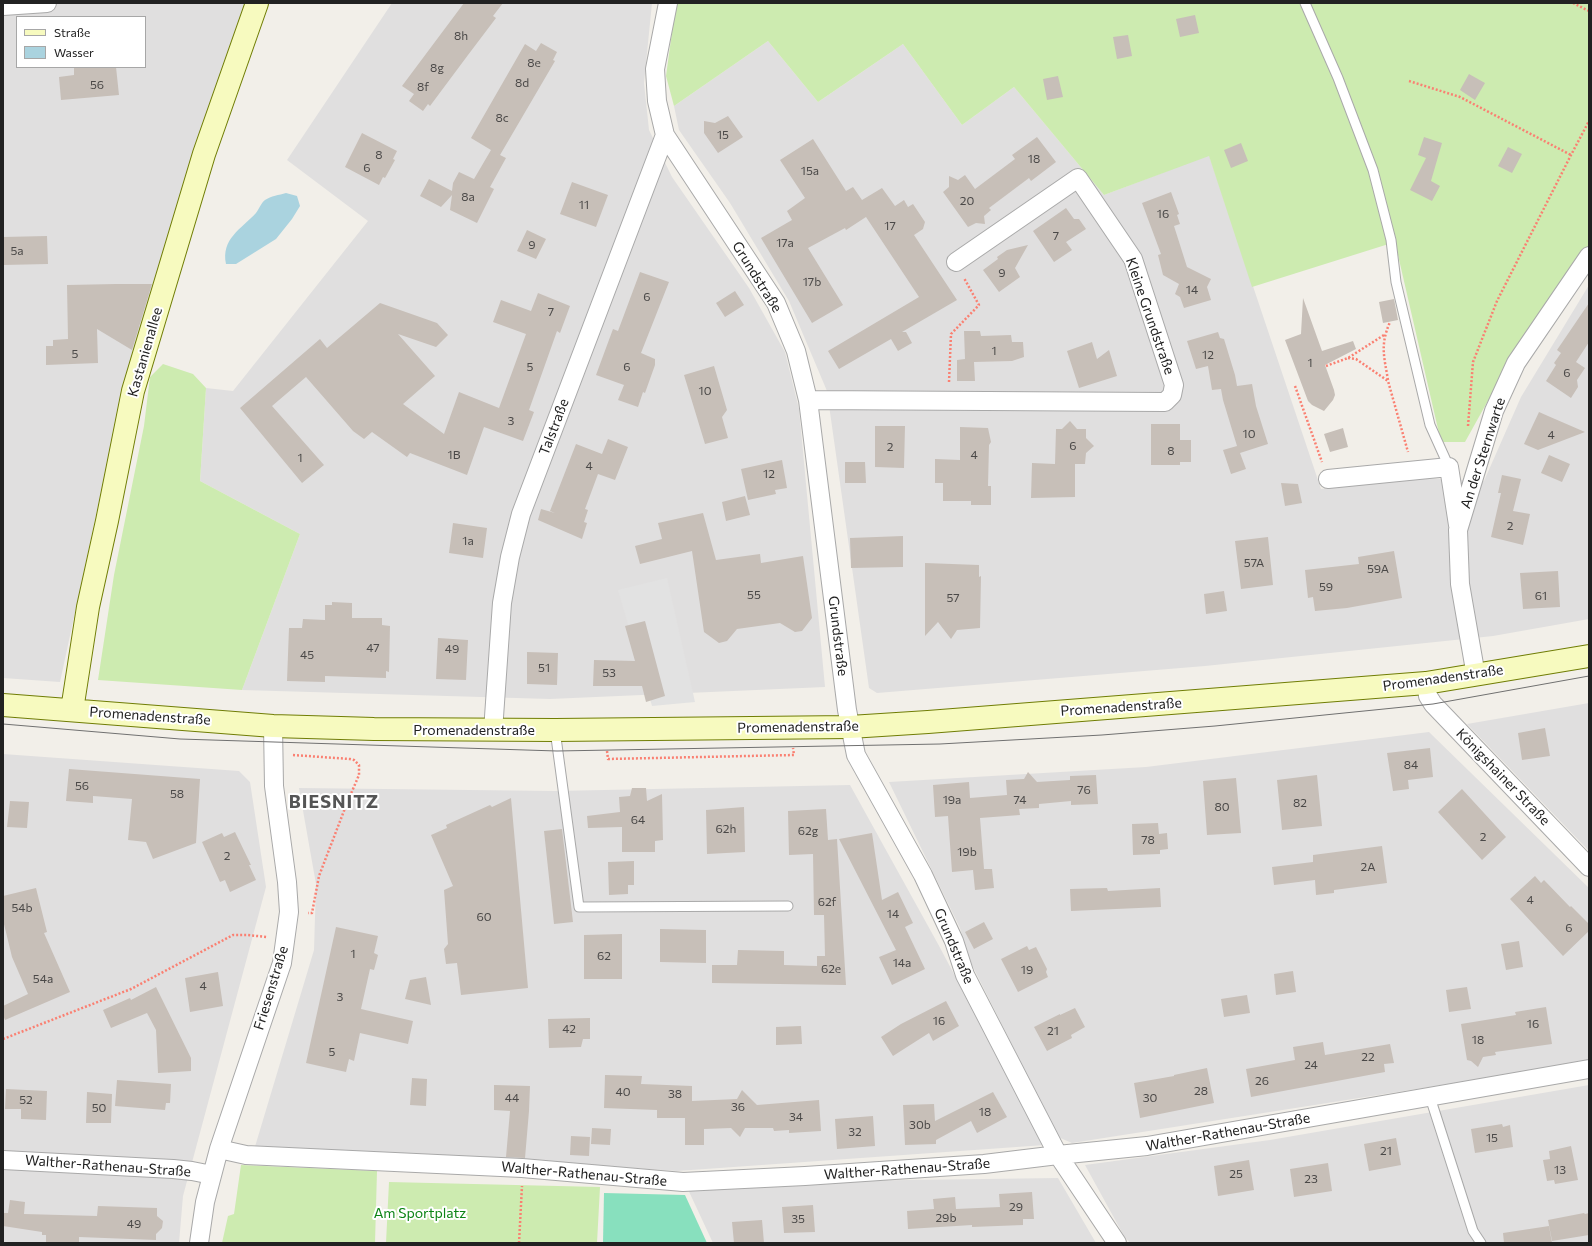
<!DOCTYPE html>
<meta charset="utf-8">
<style>
body{margin:0}
#map{position:relative;width:1592px;height:1246px;overflow:hidden;background:#f2efe9;font-family:Commissioner,sans-serif}
canvas{display:block}
.frame{position:absolute;inset:0;border:4px solid #222;pointer-events:none}
.legend{position:absolute;left:16px;top:16px;width:130px;height:52px;box-sizing:border-box;background:#fff;border:1px solid #a7a7a7;margin:0;padding:5px 7px;list-style:none;font-size:12px;color:#222}
.legend li{display:flex;align-items:center;gap:8px;height:20px}
.legend b{width:20px;border:1px solid #a7a7a7}
</style>
<div id="map">
<canvas width="1592" height="1246"></canvas>
<div class="frame"></div>
<ul class="legend">
<li><b style="height:5px;background:#f7fabf"></b>Straße</li>
<li><b style="height:11px;background:#aad3df"></b>Wasser</li>
</ul>
</div>
<script>
const ctx = document.querySelector('canvas').getContext('2d');
ctx.lineJoin = 'round';
function fill(path, color) {
  ctx.fillStyle = color;
  ctx.fill(path, 'evenodd');
}
function trace(path, color, width, dash) {
  ctx.strokeStyle = color;
  ctx.lineWidth = width;
  ctx.lineCap = dash ? 'butt' : 'round';
  ctx.setLineDash(dash || []);
  ctx.stroke(path);
}
function drawText(font, color, halo, rows, align = 'center') {
  ctx.font = font + ' Commissioner,sans-serif';
  ctx.lineWidth = 4;
  ctx.setLineDash([]);
  ctx.textBaseline = 'middle';
  ctx.strokeStyle = halo;
  ctx.fillStyle = color;
  for (const [text, x, y, turn = 0] of rows) {
    ctx.save();
    ctx.translate(x, y);
    ctx.rotate((+turn || 0) * Math.PI / 180);
    ctx.textAlign = isNaN(turn) ? turn : align;
    if (halo) ctx.strokeText(text, 0, 0);
    ctx.fillText(text, 0, 0);
    ctx.restore();
  }
}
const residential = new Path2D(`
 M3,3H245L195,153L134,357L102,487L60,682L3,678ZM17,17H145V67H17Z
 M392,3H652L644,83L649,130L672,177L749,288L785,352L799,409L825,687L550,699L242,690L300,534L200,481L206,388L233,391L368,221L287,160Z
 M768,41L818,102L903,44L962,125L1014,87L1104,195L1209,155L1321,489L1425,478L1484,481L1521,397L1589,285V619L1493,636L1205,666L877,693L869,688L827,391L789,301L730,203L679,130L674,106Z
 M1589,703V851L1467,724Z
 M1429,732L1589,888V1062L1072,1143L1058,1137L969,959L960,928L889,782L1146,767Z
 M3,754L239,771L250,782L266,887L183,1196L179,1243H3Z
 M850,785L938,944L1045,1145L677,1171L521,1161L254,1150L314,950L316,884L299,788L555,791Z
 M1589,1085V1243H1130L1124,1236L1085,1165L1270,1140Z
 M1058,1178L1096,1243H713L685,1183Z`);
const grass = new Path2D(`
 M676,3H1589V246L1500,379L1465,442H1441L1395,242L1252,287L1209,156L1104,195L1014,87L962,125L903,44L818,102L768,41L674,106L666,76Z
 M163,364L193,374L206,388L200,481L300,534L242,690L98,680L114,575L144,426L150,377Z
 M241,1165L377,1171L375,1243H222L228,1216L234,1214Z
 M389,1182L600,1187L597,1243H386Z`);
const pitch = new Path2D(`
 M604,1193L685,1195L707,1243H603Z`);
const parking = new Path2D(`
 M667,578L695,702L652,706L618,590Z`);
const water = new Path2D(`
 M286,193L297,196L300,206L292,219L276,239L236,264H226C221,239 241,229 256,213C259,209 261,203 265,200C271,196 279,195 286,193Z`);
const building = new Path2D(`
 M464,3H503L493,16L496,18L468,55L430,106L428,104L423,111L409,101L414,94L402,86Z
 M1195,15L1199,33L1180,37L1176,19Z
 M1128,35L1132,56L1117,59L1113,37Z
 M541,43L557,52L553,60L555,61L500,155L506,158L490,187L494,189L477,223L450,210L452,195L441,207L420,196L429,179L452,191L453,183L459,172L474,179L491,150L471,138L525,44L536,51Z
 M74,67H116L119,95L61,100L59,77L74,75Z
 M1469,74L1485,83L1475,100L1460,90Z
 M1058,76L1063,97L1047,100L1043,79Z
 M728,116L743,137L718,153L704,133V121L715,123Z
 M362,133L397,151L393,159L395,160L385,178L383,177L379,185L345,167Z
 M1037,137L1056,162L1031,181L1029,178L989,208L991,210L984,216L985,224L976,223L968,227L943,192L949,187V176L958,180L965,175L975,189L1015,159L1012,155Z
 M1424,137L1442,143L1431,181L1440,186L1432,201L1410,190L1426,158L1418,155Z
 M813,139L846,191L853,187L862,200L882,188L895,206L904,200L908,207L913,204L925,222L923,229L914,235L957,300L902,332H906L912,343L898,351L891,339L839,369L828,351L919,297L866,217L846,230L845,228L808,248L843,305L812,323L761,238L792,220L787,211L805,198L780,160Z
 M1241,143L1248,161L1231,168L1224,150Z
 M1508,147L1522,154L1512,173L1498,166Z
 M572,182L608,195L596,227L560,214Z
 M1171,192L1179,214L1177,215L1180,224L1174,226L1187,267L1211,279L1207,287L1211,300L1184,308L1180,297L1175,294L1179,284L1163,275L1158,255L1161,254L1142,203Z
 M1066,208L1074,219H1079L1086,229L1066,242L1072,250L1054,262L1033,231Z
 M527,230L546,239L536,259L517,251Z
 M47,236L48,264L3,265V237Z
 M1028,245L1015,268L1020,277L999,292L983,270L998,259L997,257L1007,250Z
 M640,272L669,282L641,353L655,359V365L645,393L643,392L638,407L618,400L624,385L596,375L613,329L618,331Z
 M116,284H152L132,350L97,329L98,363L46,365V346H53V340L68,339L67,285Z
 M735,291L744,305L725,317L716,303Z
 M538,293L570,306L560,333L557,331L529,410L534,412L523,441L484,427L467,475L410,453L407,457L372,432L364,439L353,431L306,377L272,406L324,465L302,483L240,408L320,339L327,348L380,303L437,323L448,335L436,347L398,334L435,376L403,404L444,434L459,392L499,408L526,334L493,322L501,300L531,311Z
 M1303,298L1322,351L1353,341L1356,349L1325,365L1334,390L1335,395L1333,400L1324,411L1312,405L1308,401L1285,340L1301,334Z
 M1394,299L1398,320L1383,323L1379,302Z
 M1589,303V342L1576,362L1585,368L1577,380L1578,387L1571,398L1546,381L1556,365L1554,363L1561,353L1557,350Z
 M964,331H980L981,336L1011,335L1012,342H1023L1024,357L1012,361L974,362L975,381H957V360L965,359Z
 M1218,332L1220,338L1224,339L1235,375L1237,386L1252,384L1256,406L1268,444L1240,453L1246,469L1231,474L1223,450L1237,446L1223,400L1221,389L1212,390L1208,366L1196,369L1187,341Z
 M1092,342L1097,359L1109,350L1117,376L1079,388L1067,351Z
 M714,366L727,410L722,417L728,438L705,444L684,375Z
 M1539,412L1548,416L1585,432L1538,450L1524,444Z
 M1070,421L1077,429H1086V438L1094,446L1086,453L1085,464H1075V497L1031,498L1032,463L1055,464L1056,429H1062Z
 M1151,424H1180V440H1191V462H1180V465H1151Z
 M875,426H905L904,468L875,467Z
 M960,427L988,428L991,442L989,445L988,486H991V505H971V501H943V483H935V459L960,460Z
 M1343,428L1348,447L1330,452L1324,434Z
 M608,439L628,447L615,480L598,474L585,509L588,510L584,522L587,523L582,539L538,520L541,509L555,513L550,511L576,444L602,454Z
 M1549,455L1570,464L1562,482L1541,473Z
 M782,460L787,488L775,490L776,494L748,500L741,469Z
 M845,462H865L866,483H845Z
 M1502,475L1521,479L1513,511L1530,514L1523,545L1491,537L1501,493H1498Z
 M1281,483L1298,484L1302,503L1285,506Z
 M745,496L750,515L726,521L722,502Z
 M703,513L716,560L760,554L761,563L803,556L812,618L802,631L795,632L780,623L737,629L727,641L719,643L704,632L692,551L640,564L635,546L662,539L658,523Z
 M453,523L487,528L483,558L449,553Z
 M903,536V567L851,568L850,538Z
 M1268,537L1273,585L1241,589L1235,541Z
 M1394,551L1402,598L1347,608L1315,611L1313,597L1308,598L1305,570L1359,564L1358,557Z
 M925,563L979,565V577L981,576L980,628L957,630L951,639L938,622L925,636Z
 M1558,571L1560,607L1523,609L1520,573Z
 M1224,591L1227,611L1206,614L1204,594Z
 M332,602L352,603V618H382V625L390,626L389,672L386,671V678L325,676V682L287,681L289,628H302L303,619L325,620V605H332Z
 M645,621L665,696L646,702L642,686H593L594,660L635,661L625,626Z
 M438,638L468,640L466,680L436,679Z
 M527,652L558,653L557,685L527,684Z
 M1545,728L1550,756L1522,760L1518,733Z
 M1430,748L1433,777L1408,780L1409,789L1393,791L1387,753Z
 M69,769L200,779L196,843L153,859L146,842L128,840L132,799L93,796V803L66,801Z
 M1028,772L1037,782L1070,780V776L1096,775L1098,804L1071,805V801L1039,804V808L1019,809L1020,815L980,818L984,869H979H992L994,888L975,890L973,870L952,872L948,816L935,817L933,785L969,782L970,798L1007,795L1006,780L1024,779Z
 M1317,775L1322,826L1282,830L1277,780Z
 M1236,778L1241,833L1207,835L1203,781Z
 M632,788H646L647,801L662,794L663,840L655,841V852H622V827L588,828L587,816L620,812L619,797L630,796Z
 M1462,789L1506,837L1482,860L1438,812Z
 M511,798L528,988L461,995L457,963L446,964L444,949L448,944L444,890L453,886L431,835L447,828L446,825L490,805L492,807Z
 M10,801L29,802L27,828L7,827Z
 M744,807L745,852L707,854L706,810Z
 M826,809L828,840L837,839L846,985L712,983V965H737L738,950L784,951V965L817,966V956H825L824,915H814L813,854L789,855L788,811Z
 M1158,823L1159,834L1167,833L1168,849L1160,850V854L1133,855L1132,824Z
 M562,829L573,922L554,924L544,831Z
 M235,832L251,865H249L256,880L230,892L225,880L220,882L202,842L222,833L224,837Z
 M872,833L882,900L898,892L913,923L905,927L925,969L892,985L879,957L896,950L839,839Z
 M1382,846L1387,883L1334,890V893L1316,895L1315,880L1274,885L1272,867L1313,862V855Z
 M634,861V885H628V894L609,895L608,862Z
 M1535,876L1541,883L1544,880L1570,907L1571,906L1589,924V931L1563,956L1510,899Z
 M36,888L47,932L44,933L70,992L5,1020L3,1015V1006L28,994L12,957L3,920V896Z
 M1107,888L1108,891L1160,888L1161,907L1071,911L1070,889Z
 M984,922L993,939L974,949L965,932Z
 M336,927L378,936L374,953L378,955L374,970L370,969L361,1009L413,1021L408,1044L360,1033L354,1061L349,1059L346,1072L306,1063Z
 M660,929L706,930V963L660,962Z
 M622,934V979H584V935Z
 M1519,941L1523,967L1506,970L1501,944Z
 M1027,946L1029,950L1036,947L1047,969L1046,972L1048,977L1018,992L1001,959Z
 M1293,971L1296,992L1276,995L1274,974Z
 M218,972L223,1006L190,1012L185,978Z
 M426,977L431,1005L405,999L410,980Z
 M156,987L191,1058V1071L158,1073L156,1030L147,1013L111,1028L103,1010L130,998L131,1000Z
 M1467,987L1471,1009L1449,1012L1446,990Z
 M1247,995L1250,1013L1224,1017L1221,999Z
 M946,1001L959,1026L933,1041L929,1033L893,1056L881,1037L901,1024Z
 M1546,1007L1552,1044L1495,1052L1496,1055L1483,1057L1478,1067L1471,1061L1467,1060L1461,1024L1516,1015L1515,1012Z
 M1075,1008L1085,1027L1071,1035L1072,1038L1047,1051L1034,1027L1060,1014V1015Z
 M590,1018V1039H583L581,1047L549,1048L548,1019Z
 M801,1026L802,1044L776,1045V1027Z
 M1323,1042L1325,1055L1390,1044L1394,1063L1384,1064L1385,1072L1251,1097L1246,1069L1295,1060L1293,1047Z
 M1207,1068L1214,1103L1140,1118L1134,1083L1174,1076V1075Z
 M605,1075L642,1076L641,1084L692,1086V1101L737,1099L742,1090L757,1105L819,1100L821,1131L789,1133V1130L774,1131L773,1128H745L740,1137L731,1128L704,1129V1145H685V1118H657V1110L604,1108Z
 M412,1078L427,1079L426,1106L410,1105Z
 M117,1080L171,1084L170,1103H166L165,1110L115,1106Z
 M494,1085L530,1086L529,1111L525,1158L506,1157L510,1111L494,1110Z
 M6,1089L47,1091L46,1120L21,1119V1109H5Z
 M87,1092L112,1094L111,1123H86Z
 M993,1092L1007,1117L977,1133L971,1121L936,1140V1144L905,1145L903,1105L934,1104L935,1121Z
 M873,1116L875,1146L837,1149L835,1119Z
 M1502,1124L1503,1127L1510,1125L1513,1147L1475,1153L1471,1129Z
 M592,1128L611,1129L610,1145L591,1144Z
 M571,1136L590,1137L589,1156L570,1155Z
 M1396,1138L1401,1165L1369,1171L1364,1144Z
 M1571,1146L1578,1180L1555,1184L1554,1180L1547,1181L1543,1160L1550,1159L1549,1151Z
 M1249,1160L1254,1190L1218,1196L1214,1166Z
 M1328,1163L1332,1191L1294,1197L1290,1169Z
 M1032,1192L1034,1219H1023V1225L972,1227V1225L908,1229L907,1211L934,1209L933,1199L955,1197L956,1209L1000,1207L999,1194Z
 M10,1200L25,1202L24,1214L97,1216L98,1206L157,1208V1216L163,1221L162,1228L156,1234V1240L79,1237V1242L46,1243V1235H42V1232L3,1226V1213H8Z
 M813,1205L815,1232L784,1233L782,1207Z
 M1584,1213L1585,1214L1589,1213V1235L1552,1241L1548,1220Z
 M762,1220L764,1243H734L732,1222Z
 M1549,1226L1552,1243H1504L1503,1233Z`);
const path = new Path2D(`
 M1573,3L1589,11
 M1409,81L1460,97L1571,155
 M1348,358L1356,359L1388,381L1408,452
 M1326,366L1348,358L1384,335
 M1388,380C1384,356 1380,345 1390,322
 M949,382L951,334L979,305L964,278
 M1295,386L1322,462
 M1468,426L1473,362L1497,301L1571,155L1589,121
 M607,751L608,759L794,755L793,748
 M293,755L350,759L354,760L359,765V775L347,803L319,876L312,913H308
 M3,1039L131,989L233,935H247L267,937
 M519,1243L522,1186`);
const lane = new Path2D(`
 M1305,3L1338,78L1373,170L1391,240L1396,282L1430,425L1449,467
 M555,730L579,907L788,906
 M1430,1097L1473,1231L1481,1243`);
const street = new Path2D(`
 M668,3L655,69L657,101L665,135L776,303L796,351L808,400L847,710L856,755L923,875L954,941L965,975L1058,1155L1117,1243
 M3,6L47,3
 M808,400L1165,402L1172,395L1174,385L1133,259L1078,178L956,262
 M1328,479L1449,467L1458,525
 M1476,676L1460,584L1458,530L1494,411L1516,363L1589,256
 M1426,683L1428,696L1433,704L1589,867
 M493,731L502,603L510,557L521,514L665,135
 M219,1149L246,1155L522,1168L683,1182L805,1176L984,1164L1058,1155L1147,1146L1589,1069
 M3,1160L173,1169L192,1171L212,1175
 M199,1243L205,1202L219,1149L282,963L289,912L287,882L274,786L273,726`);
const secondary = new Path2D(`
 M3,705L273,726L374,729L555,730L850,727L928,722L1426,683L1589,656
 M72,710L88,607L107,521L133,391L204,154L257,3`);
const tram = new Path2D(`
 M3,724L180,739L557,751L940,744L1102,735L1215,726L1384,709L1433,704L1589,676`);
const numberNames = [
 ["8h",461,36],
 ["8e",534,63],
 ["8g",437,68],
 ["8d",522,83],
 ["56",97,85],
 ["8f",423,87],
 ["8c",502,118],
 ["15",723,135],
 ["8",379,155],
 ["18",1034,159],
 ["6",367,168],
 ["15a",810,171],
 ["8a",468,197],
 ["20",967,201],
 ["11",584,205],
 ["16",1163,214],
 ["17",890,226],
 ["7",1056,236],
 ["17a",785,243],
 ["9",532,245],
 ["5a",17,251],
 ["9",1002,273],
 ["17b",812,282],
 ["14",1192,290],
 ["6",647,297],
 ["7",551,312],
 ["1",994,351],
 ["5",75,354],
 ["12",1208,355],
 ["1",1310,363],
 ["5",530,367],
 ["6",627,367],
 ["6",1567,373],
 ["10",705,391],
 ["3",511,421],
 ["10",1249,434],
 ["4",1551,435],
 ["6",1073,446],
 ["2",890,447],
 ["8",1171,451],
 ["1B",454,455],
 ["4",974,455],
 ["1",300,458],
 ["4",589,466],
 ["12",769,474],
 ["2",1510,526],
 ["1a",468,541],
 ["57A",1254,563],
 ["59A",1378,569],
 ["59",1326,587],
 ["55",754,595],
 ["61",1541,596],
 ["57",953,598],
 ["47",373,648],
 ["49",452,649],
 ["45",307,655],
 ["51",544,668],
 ["53",609,673],
 ["84",1411,765],
 ["56",82,786],
 ["76",1084,790],
 ["58",177,794],
 ["19a",952,800],
 ["74",1020,800],
 ["82",1300,803],
 ["80",1222,807],
 ["64",638,820],
 ["62h",726,829],
 ["62g",808,831],
 ["2",1483,837],
 ["78",1148,840],
 ["19b",967,852],
 ["2",227,856],
 ["2A",1368,867],
 ["4",1530,900],
 ["62f",827,902],
 ["54b",22,908],
 ["14",893,914],
 ["60",484,917],
 ["6",1569,928],
 ["1",353,954],
 ["62",604,956],
 ["14a",902,963],
 ["62e",831,969],
 ["19",1027,970],
 ["54a",43,979],
 ["4",203,986],
 ["3",340,997],
 ["16",939,1021],
 ["16",1533,1024],
 ["42",569,1029],
 ["21",1053,1031],
 ["18",1478,1040],
 ["5",332,1052],
 ["22",1368,1057],
 ["24",1311,1065],
 ["26",1262,1081],
 ["28",1201,1091],
 ["40",623,1092],
 ["38",675,1094],
 ["44",512,1098],
 ["30",1150,1098],
 ["52",26,1100],
 ["36",738,1107],
 ["50",99,1108],
 ["18",985,1112],
 ["34",796,1117],
 ["30b",920,1125],
 ["32",855,1132],
 ["15",1492,1138],
 ["21",1386,1151],
 ["13",1560,1170],
 ["25",1236,1174],
 ["23",1311,1179],
 ["29",1016,1207],
 ["29b",946,1218],
 ["35",798,1219],
 ["49",134,1224]
];
const streetNames = [
 ["Grundstraße",757,277,58],
 ["Kleine Grundstraße",1150,316,71],
 ["Kastanienallee",145,352,-74],
 ["Talstraße",554,427,-69],
 ["An der Sternwarte",1483,453,-72],
 ["Grundstraße",838,636,83],
 ["Promenadenstraße",1443,678,-8],
 ["Promenadenstraße",1121,707,-4],
 ["Promenadenstraße",150,716,4],
 ["Promenadenstraße",798,727,-1],
 ["Promenadenstraße",474,730],
 ["Königshainer Straße",1503,777,46],
 ["Grundstraße",954,946,67],
 ["Friesenstraße",271,988,-73],
 ["Walther-Rathenau-Straße",1228,1132,-10],
 ["Walther-Rathenau-Straße",108,1166,4],
 ["Walther-Rathenau-Straße",907,1169,-4],
 ["Walther-Rathenau-Straße",584,1174,5]
];
const parkNames = [
 ["Am Sportplatz",420,1213]
];
const districtNames = [
 ["BIESNITZ",334,802]
];
fill(residential, '#e0dfdf');
fill(grass, '#cdebb0');
fill(pitch, '#88e0be');
fill(parking, '#e2e2e2');
fill(water, '#aad3df');
fill(building, '#c7bfb8');
trace(lane, '#a9a9a9', 11);
trace(street, '#a9a9a9', 20);
trace(secondary, '#707d05', 24);
trace(path, '#fa8072', 2.5, [2, 2]);
trace(lane, '#fff', 9);
trace(street, '#fff', 18);
trace(secondary, '#f7fabf', 22);
trace(tram, '#707070', 1);
drawText('12px', '#4b4948', null, numberNames);
drawText('14px', '#222', '#fff', streetNames);
drawText('14px', '#0c8416', '#fff', parkNames);
ctx.letterSpacing = '1px';
drawText('bold 18px', '#555', '#fff', districtNames);
ctx.letterSpacing = '0px';
</script>
